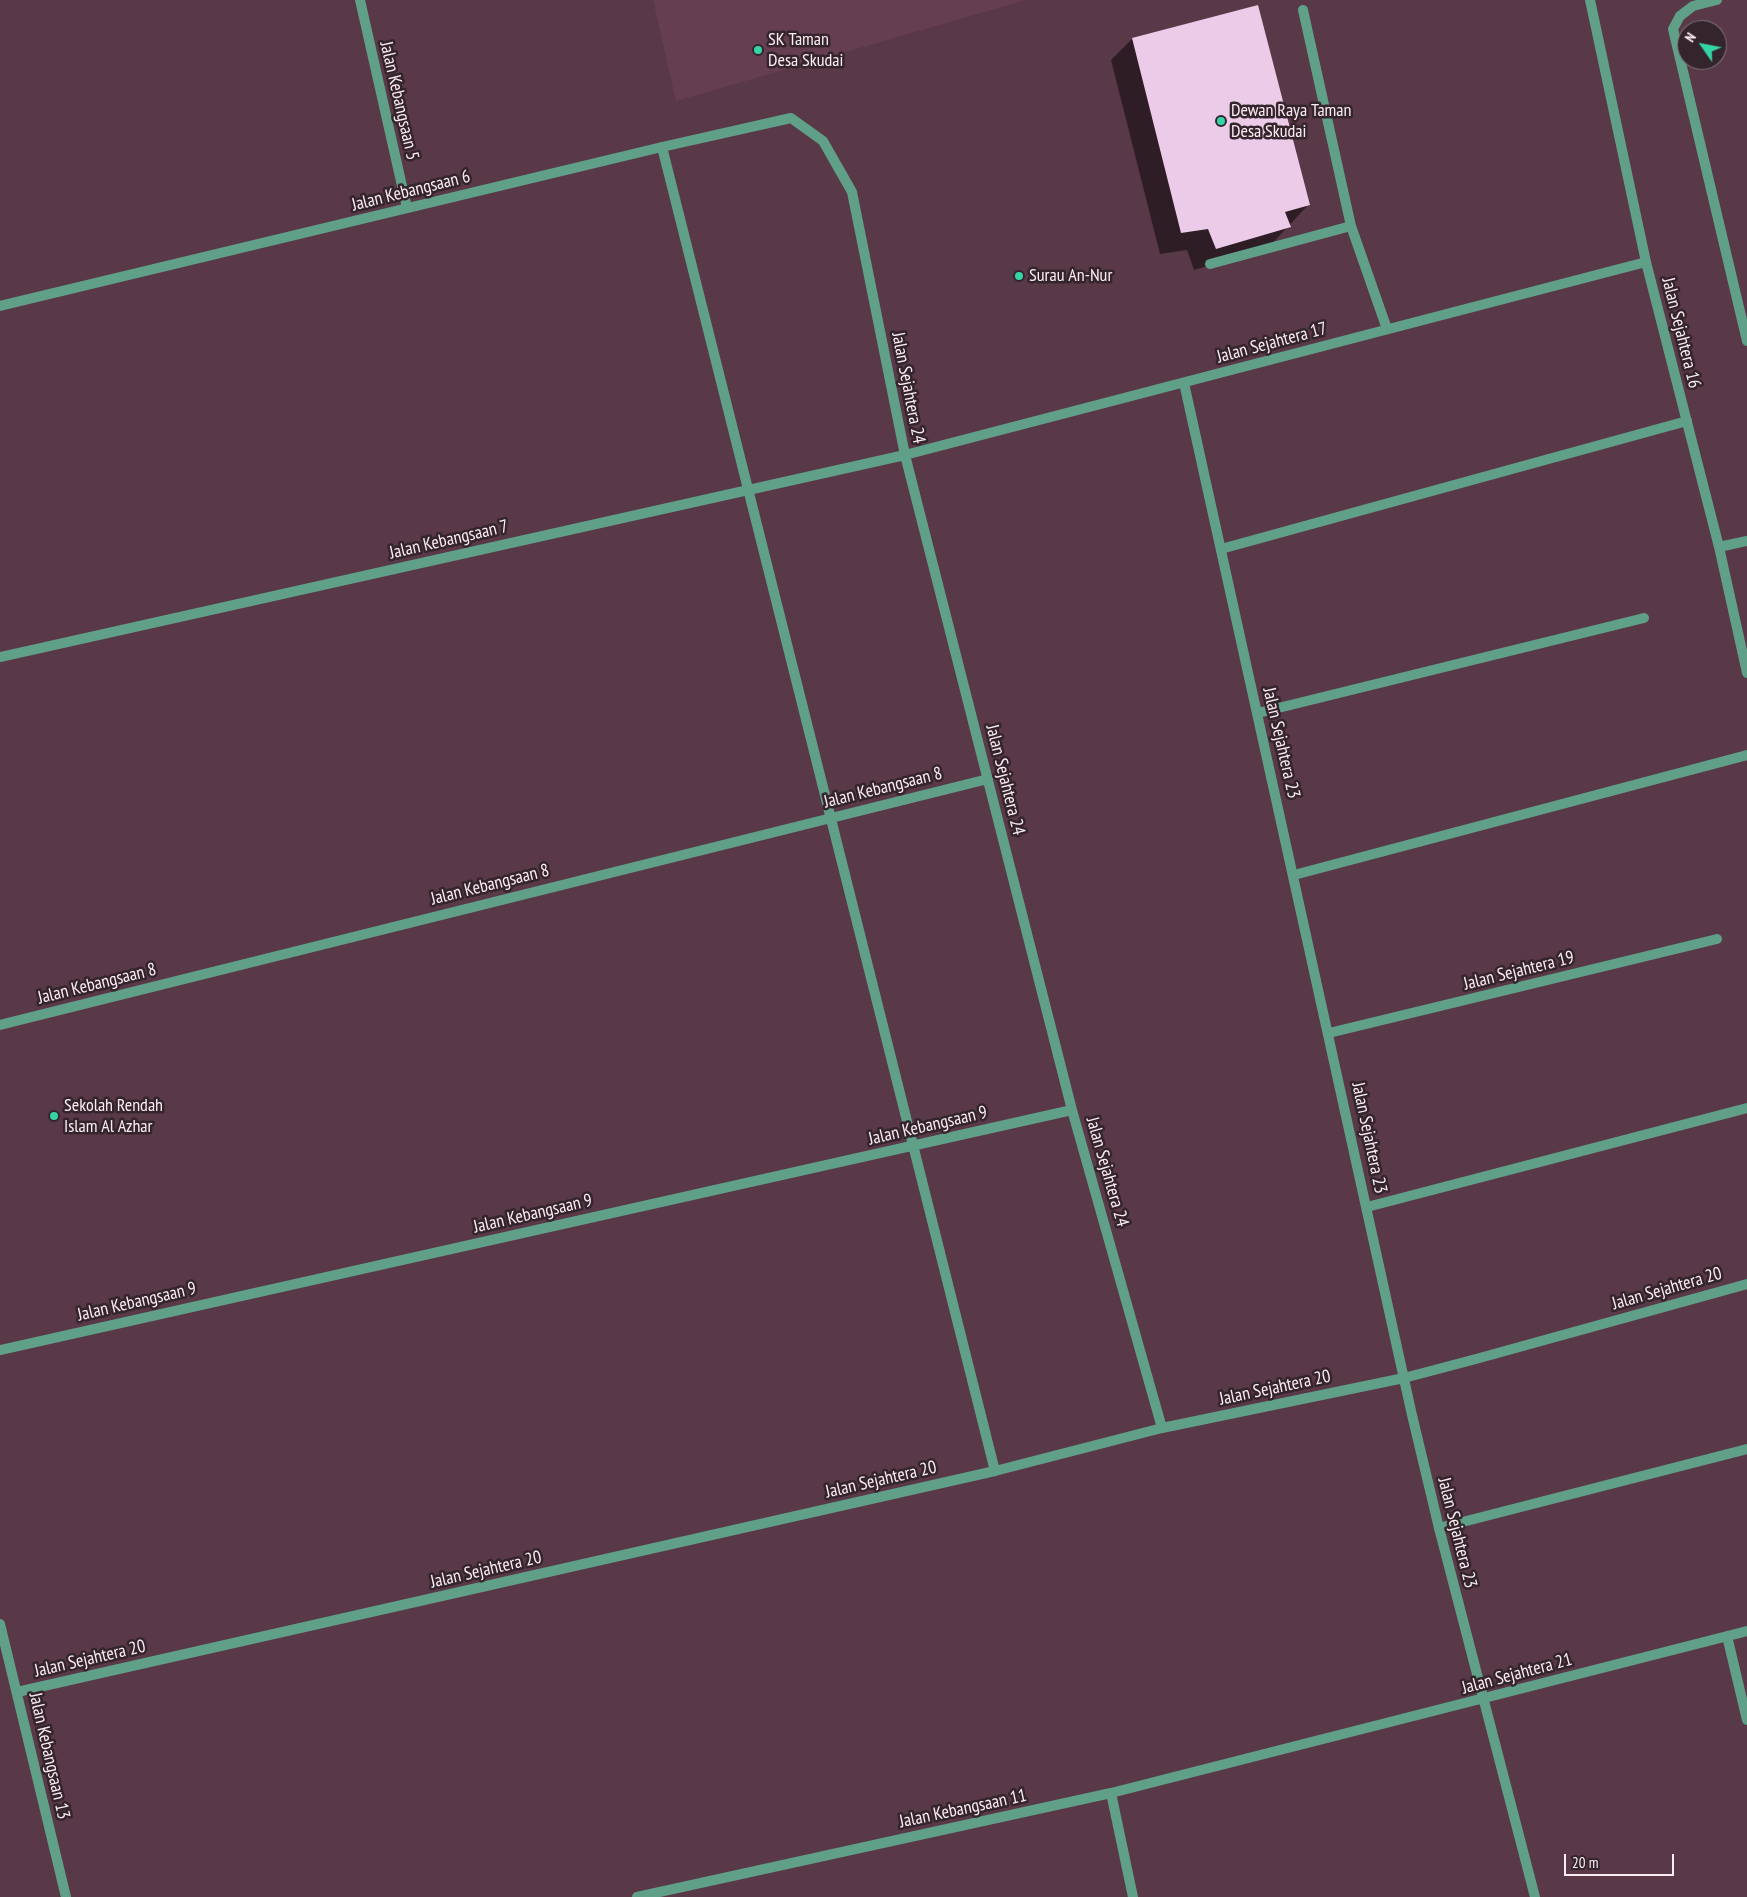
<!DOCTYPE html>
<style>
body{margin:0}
#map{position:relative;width:1747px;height:1897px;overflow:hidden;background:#593848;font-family:"PT Sans Narrow",sans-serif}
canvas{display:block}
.north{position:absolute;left:1677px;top:20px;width:50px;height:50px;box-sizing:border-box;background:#34252c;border:1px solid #84757c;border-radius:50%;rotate:303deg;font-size:14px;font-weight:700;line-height:20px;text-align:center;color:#fdecf3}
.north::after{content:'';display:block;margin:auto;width:18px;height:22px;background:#35d4a7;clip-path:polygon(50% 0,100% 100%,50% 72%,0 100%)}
.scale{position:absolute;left:1564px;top:1854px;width:110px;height:22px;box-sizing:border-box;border:2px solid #fdecf3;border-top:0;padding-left:6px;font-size:15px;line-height:18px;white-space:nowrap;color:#fdecf3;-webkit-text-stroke:4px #34252c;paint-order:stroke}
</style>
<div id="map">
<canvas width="1747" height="1897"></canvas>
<div class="north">N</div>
<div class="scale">20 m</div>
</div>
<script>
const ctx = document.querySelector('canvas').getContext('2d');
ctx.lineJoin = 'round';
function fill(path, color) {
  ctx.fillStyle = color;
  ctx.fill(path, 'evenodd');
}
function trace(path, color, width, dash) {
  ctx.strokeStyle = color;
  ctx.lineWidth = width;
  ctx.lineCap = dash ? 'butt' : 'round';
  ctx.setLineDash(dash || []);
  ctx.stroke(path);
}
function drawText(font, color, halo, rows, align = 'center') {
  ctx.font = font + ' "PT Sans Narrow",sans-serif';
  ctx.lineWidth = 5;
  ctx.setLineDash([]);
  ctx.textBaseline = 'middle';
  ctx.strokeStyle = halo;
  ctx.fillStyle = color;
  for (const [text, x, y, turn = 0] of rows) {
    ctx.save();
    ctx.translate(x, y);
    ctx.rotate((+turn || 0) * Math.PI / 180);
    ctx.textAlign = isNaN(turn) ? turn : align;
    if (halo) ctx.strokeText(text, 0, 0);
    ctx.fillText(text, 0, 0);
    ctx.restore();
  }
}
const built = new Path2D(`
 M653,0H1026L676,101Z`);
const shadow = new Path2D(`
 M1257,7L1309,204L1268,248L1194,270L1187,250L1160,254L1111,60L1132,39Z`);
const building = new Path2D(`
 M1258,5L1310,205L1285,212L1291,227L1216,249L1208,229L1181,233L1132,38Z`);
const lane = new Path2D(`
 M1680,16L1693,6L1717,0
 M662,147L995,1471
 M1221,549L1687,421
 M1294,875L1747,755
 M1367,1207L1747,1108
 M1439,1528L1747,1449`);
const street = new Path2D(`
 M360,0L407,208
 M1590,0L1646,262L1719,547L1747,673
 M1303,10L1351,226
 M1680,16L1673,29L1747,341
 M1210,264L1351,226L1387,329
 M0,306L662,147L791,118L823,141L852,192L905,455L1072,1110L1162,1428
 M1184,383L1412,1415L1439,1528L1535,1897
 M1719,547L1747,541
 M0,657L905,455L1646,262
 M1258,713L1644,618
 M0,1025L988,779
 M1329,1033L1717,939
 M0,1350L1072,1110
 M0,1624L66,1897
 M1727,1636L1747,1720
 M17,1692L995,1471L1162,1428L1404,1378L1476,1359L1747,1284
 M1111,1793L1133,1897
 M637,1897L1111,1793L1747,1631`);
const markers = [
 [758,50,5,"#35d4a7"],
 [1221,121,5,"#35d4a7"],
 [1019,276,5,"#35d4a7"],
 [54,1116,5,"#35d4a7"]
];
const poiNames = [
 ["SK Taman",768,40],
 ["Desa Skudai",768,61],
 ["Dewan Raya Taman",1231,111],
 ["Desa Skudai",1231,132],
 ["Surau An-Nur",1029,276],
 ["Sekolah Rendah",64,1106],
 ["Islam Al Azhar",64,1127]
];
const streetNames = [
 ["Jalan Kebangsaan 5",399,101,77],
 ["Jalan Kebangsaan 6",411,191,-14],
 ["Jalan Sejahtera 16",1681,333,76],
 ["Jalan Sejahtera 17",1272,343,-15],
 ["Jalan Sejahtera 24",908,388,79],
 ["Jalan Kebangsaan 7",449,540,-13],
 ["Jalan Sejahtera 23",1281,743,77],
 ["Jalan Sejahtera 24",1005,780,76],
 ["Jalan Kebangsaan 8",883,788,-14],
 ["Jalan Kebangsaan 8",490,885,-14],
 ["Jalan Sejahtera 19",1519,971,-14],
 ["Jalan Kebangsaan 8",97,984,-14],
 ["Jalan Kebangsaan 9",928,1126,-13],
 ["Jalan Sejahtera 23",1369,1138,78],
 ["Jalan Sejahtera 24",1107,1172,74],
 ["Jalan Kebangsaan 9",533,1214,-13],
 ["Jalan Sejahtera 20",1667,1289,-16],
 ["Jalan Kebangsaan 9",137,1302,-13],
 ["Jalan Sejahtera 20",1275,1388,-12],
 ["Jalan Sejahtera 20",881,1480,-13],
 ["Jalan Sejahtera 23",1457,1533,76],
 ["Jalan Sejahtera 20",486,1570,-13],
 ["Jalan Sejahtera 20",90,1659,-13],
 ["Jalan Sejahtera 21",1517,1674,-15],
 ["Jalan Kebangsaan 13",49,1756,77],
 ["Jalan Kebangsaan 11",963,1809,-12]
];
fill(built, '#663e52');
fill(shadow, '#0007');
fill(building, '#ebcbe8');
trace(lane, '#60a089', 10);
trace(street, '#60a089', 10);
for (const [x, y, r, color] of markers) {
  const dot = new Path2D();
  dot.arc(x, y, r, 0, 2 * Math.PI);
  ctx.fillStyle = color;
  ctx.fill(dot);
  trace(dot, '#34252c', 2);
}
drawText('18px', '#fdecf3', '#34252c', poiNames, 'left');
drawText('18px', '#fdecf3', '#34252c', streetNames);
</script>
